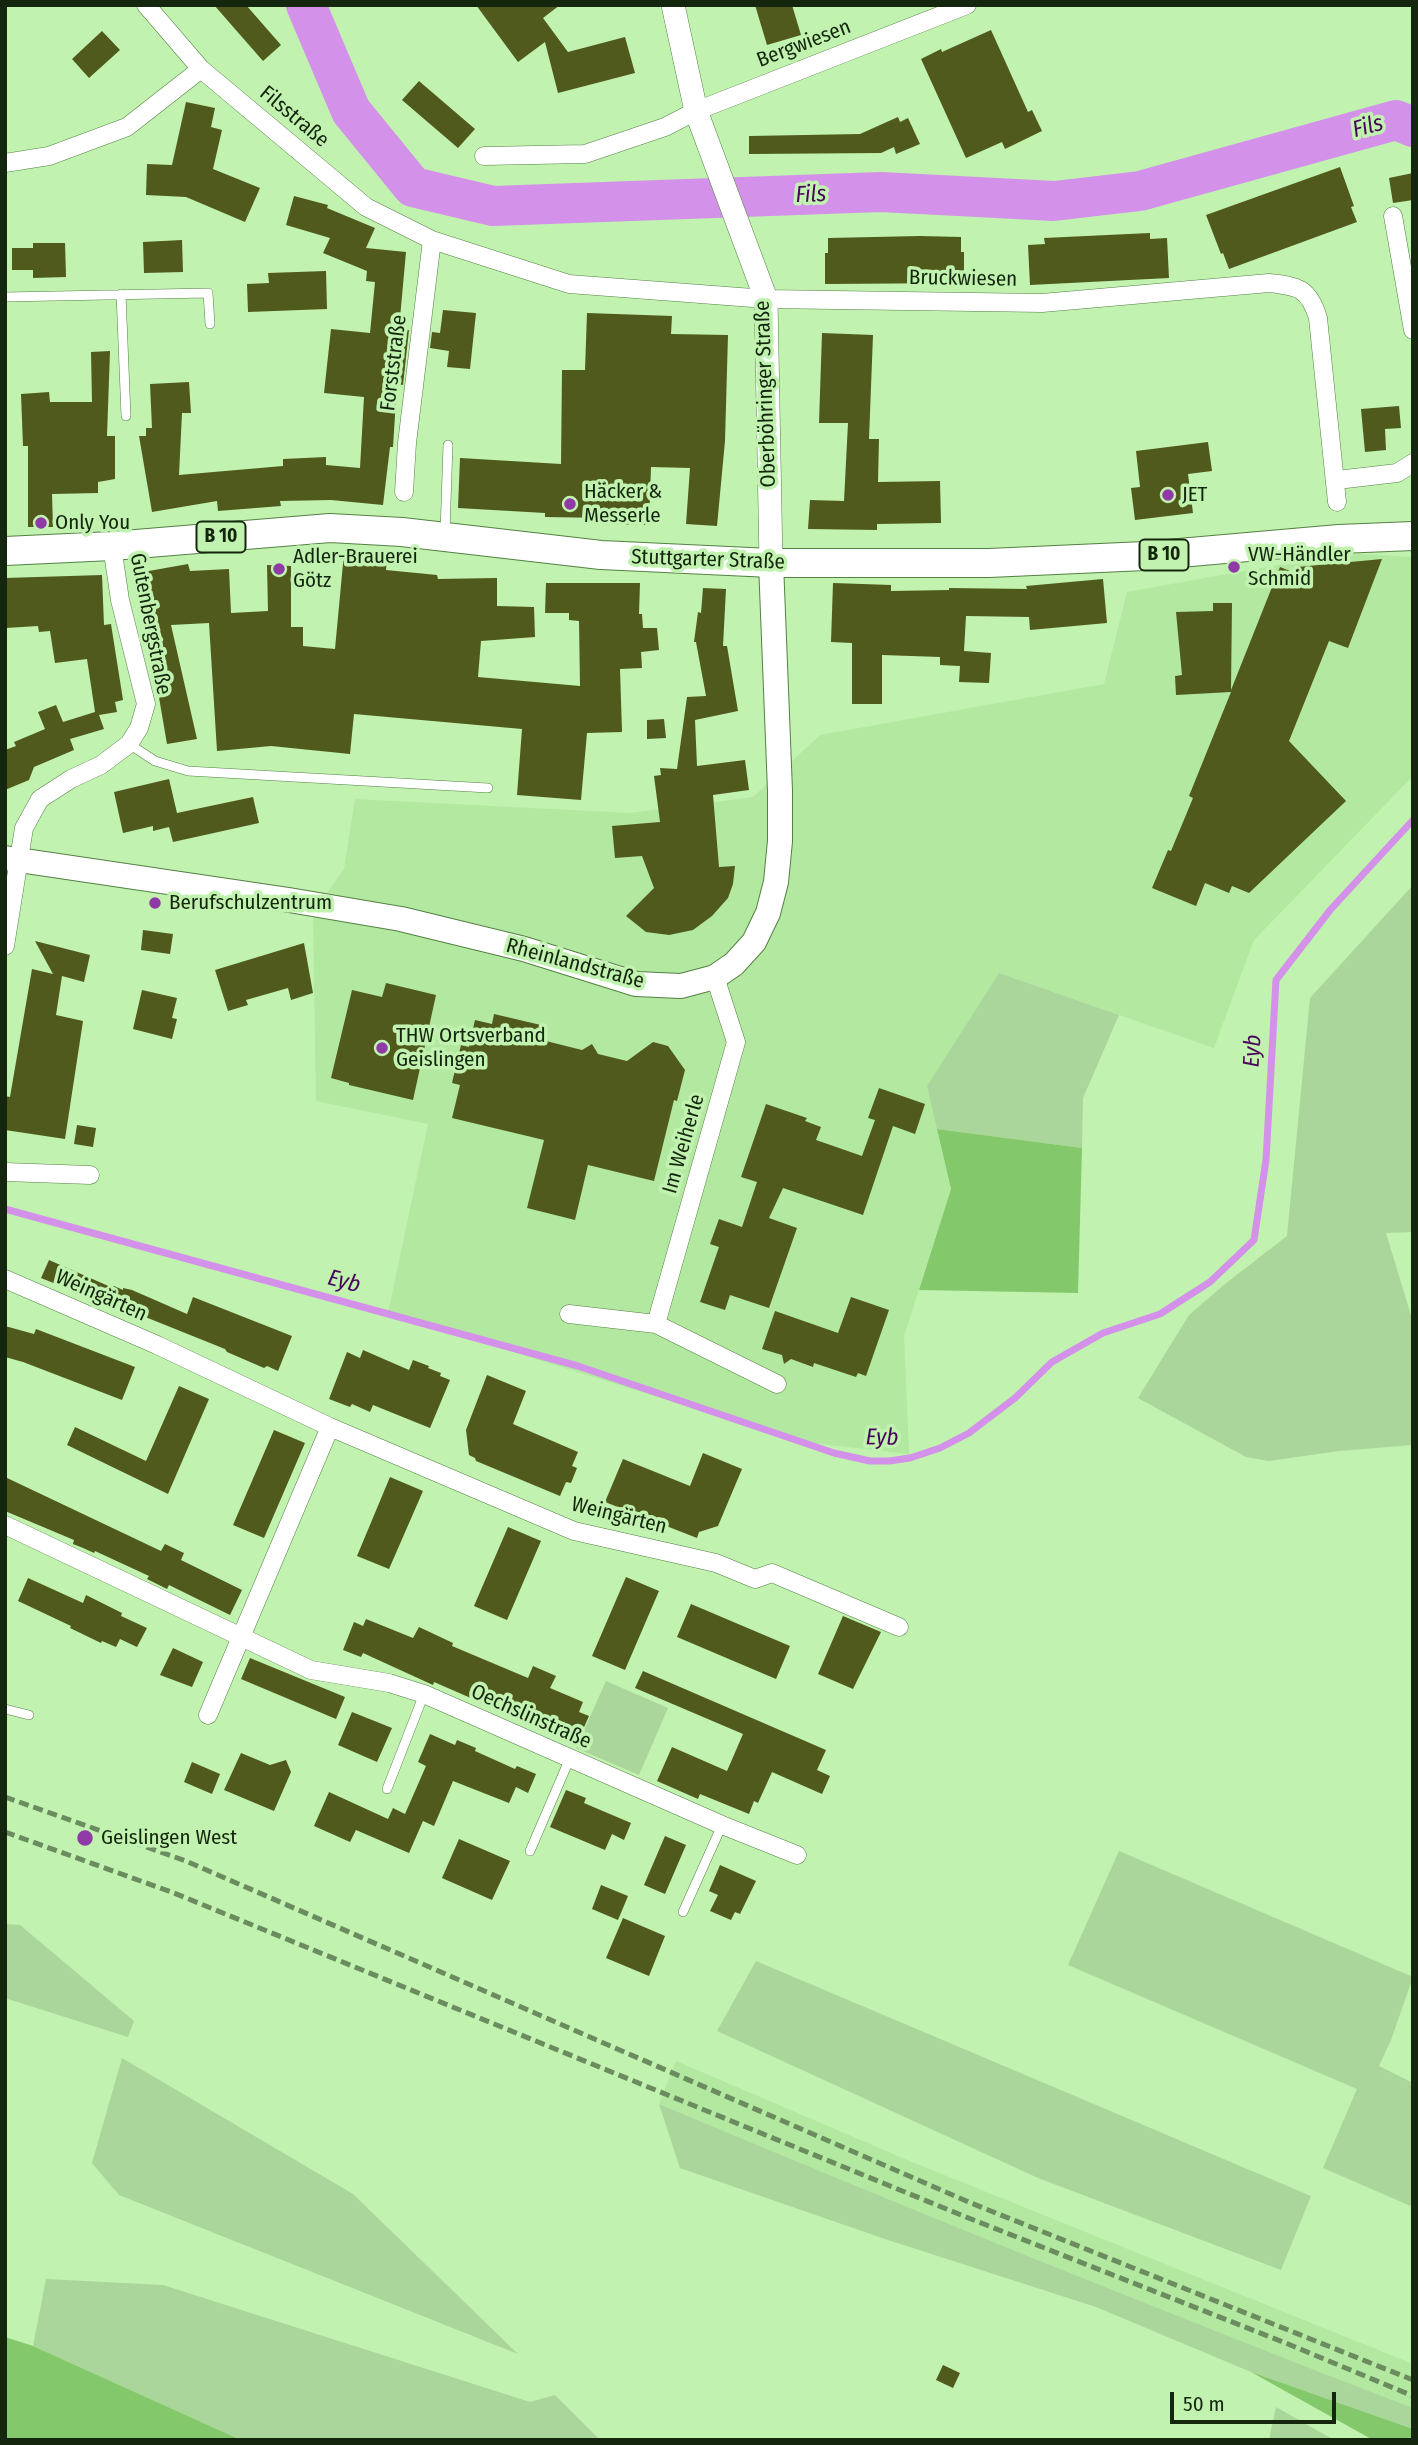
<!DOCTYPE html>
<meta charset="utf-8">
<style>
body{margin:0}
#map{position:relative;width:1418px;height:2445px;overflow:hidden;background:#c1f2b0;font-family:"Fira Sans Condensed",sans-serif}
canvas{display:block}
.frame{position:absolute;inset:0;border:7px solid #14260d;pointer-events:none}
.scale{position:absolute;left:1170px;top:2392px;width:166px;height:32px;box-sizing:border-box;border:4px solid #14260d;border-top:0;padding-left:9px;font-size:21px;line-height:24px;white-space:nowrap;color:#14260d;-webkit-text-stroke:5px #c1f2b0;paint-order:stroke}
</style>
<div id="map">
<canvas width="1418" height="2445"></canvas>
<div class="frame"></div>
<div class="scale">50 m</div>
</div>
<script>
const ctx = document.querySelector('canvas').getContext('2d');
ctx.lineJoin = 'round';
function fill(path, color) {
  ctx.fillStyle = color;
  ctx.fill(path, 'evenodd');
}
function trace(path, color, width, dash) {
  ctx.strokeStyle = color;
  ctx.lineWidth = width;
  ctx.lineCap = dash ? 'butt' : 'round';
  ctx.setLineDash(dash || []);
  ctx.stroke(path);
}
function drawText(font, color, halo, rows, align = 'center') {
  ctx.font = font + ' "Fira Sans Condensed",sans-serif';
  ctx.lineWidth = 7;
  ctx.setLineDash([]);
  ctx.textBaseline = 'middle';
  ctx.strokeStyle = halo;
  ctx.fillStyle = color;
  for (const [text, x, y, turn = 0] of rows) {
    ctx.save();
    ctx.translate(x, y);
    ctx.rotate((+turn || 0) * Math.PI / 180);
    ctx.textAlign = isNaN(turn) ? turn : align;
    if (halo) ctx.strokeText(text, 0, 0);
    ctx.fillText(text, 0, 0);
    ctx.restore();
  }
}
const built = new Path2D(`
 M1346,553L1413,557V776L1254,940L1214,1048L999,973L927,1086L951,1189L904,1336L909,1454L802,1442L388,1313L428,1124L316,1101L313,913L344,869L355,799L630,813L753,797L820,735L1104,684L1127,592Z
 M676,2061L912,2162L1413,2364V2408L1234,2340L902,2206L659,2104Z`);
const green = new Path2D(`
 M1413,885V1232L1386,1233L1413,1322V1445L1339,1451L1269,1461L1246,1457L1138,1398L1189,1315L1225,1284L1287,1236L1310,998Z
 M999,973L1119,1015L1083,1098L1082,1148L937,1129L927,1086Z
 M606,1681L668,1708L639,1775L576,1748Z
 M1119,1851L1413,1977L1391,2040L1379,2066L1413,2083V2207L1323,2168L1357,2089L1068,1965Z
 M5,1924L20,1925L134,2021L128,2037L5,1998Z
 M756,1961L1311,2196L1281,2270L1038,2178L717,2031Z
 M122,2058L353,2194L518,2354L119,2195L92,2163Z
 M659,2104C909,2209 1160,2311 1413,2408V2429L1251,2372L1096,2307L885,2239L680,2168Z
 M46,2279L163,2285L530,2402L555,2395L600,2440H241L33,2346Z
 M1276,2407L1334,2440H1269Z`);
const forest = new Path2D(`
 M937,1129L1082,1148L1078,1293L919,1290L951,1189Z
 M5,2337L33,2346L241,2440H5Z
 M1251,2372L1413,2429V2440H1373Z`);
const stream = new Path2D(`
 M5,1209L578,1366L834,1453L870,1461H889L910,1458L940,1448L969,1433L1015,1398L1052,1362L1103,1333L1160,1314L1210,1282L1254,1240L1266,1160L1276,980L1331,909L1413,820`);
const river = new Path2D(`
 M306,5L351,111L413,187L493,206L881,192L1054,201L1140,191L1396,120L1413,127`);
const building = new Path2D(`
 M214,5H246L281,45L263,61Z
 M476,5H560L543,18L568,52L625,37L635,73L558,93L545,42L518,62Z
 M755,5H792L801,35L767,45Z
 M991,30L1028,112L1032,110L1042,131L1005,149L1002,142L966,158L921,59L941,49L942,52Z
 M102,31L120,50L89,78L72,59Z
 M419,81L475,129L458,148L402,100Z
 M186,102L215,108L211,127L222,130L213,169L260,188L245,222L186,197L146,195L147,164L172,165Z
 M898,117L900,122L908,118L920,144L896,154L894,147L881,153L749,154V136L860,134Z
 M1340,167L1354,206L1351,207L1357,222L1229,269L1223,253L1221,254L1206,215Z
 M1413,173V200L1393,203L1389,178Z
 M294,196L328,205L327,208L375,228L366,248L406,252L399,329L409,330L403,385L397,384L393,447H390L383,505L331,500L280,501L281,506L218,511L217,501L152,512L139,436H146V428H152L150,384L189,382L191,413H182L179,475L283,466V459L326,457V465L360,468L364,397L324,393L331,329L370,333L375,282L366,281L367,271L323,253L330,238L286,225Z
 M1150,233V239L1167,238L1169,278L1030,285L1028,245L1045,244L1044,238Z
 M920,236L961,237V252H964V283L825,284V253H828V238Z
 M182,240L183,272L144,273L143,242Z
 M33,243H65L66,277L33,278V270H12V248H33Z
 M326,271L327,309L248,312L247,284L269,283L268,273Z
 M443,310L476,313L470,369L447,367L449,351L430,348L432,332L440,333Z
 M587,313L672,316L671,334L728,335L725,441L717,526L686,524L690,468L651,467L649,525L607,524V518L545,517V513L458,508L460,458L561,464L562,370H585Z
 M822,333L873,335L869,439H879L878,482L940,481L941,523L877,524V530L808,529L810,500L844,501L848,423H819Z
 M110,351L107,436H115V479L98,482V493L52,494L53,527H28V446H23L21,394L49,392L50,402H92L91,352Z
 M1399,406L1401,428L1385,429L1386,450L1365,452L1361,409Z
 M1208,442L1212,471L1188,474L1193,513L1135,520L1131,488L1140,487L1136,451Z
 M344,553L387,556L386,570L437,575L438,579L497,578V606L534,607L535,637L481,641L478,677L580,686L579,621L569,620V613H545L546,583H640L639,614H642L643,628H657L659,650L641,652L642,668L620,669L622,732L587,733L581,800L517,795L522,729L354,714L350,754L271,746L217,751L209,623L171,625L197,739L167,744L156,680L162,679L150,624L143,626L132,574L188,564L190,571L229,569L231,613L268,611L267,565L291,566V627H303V646L335,649Z
 M1382,559L1348,648L1329,641L1289,741L1346,801L1249,893L1232,886L1229,893L1205,883L1196,906L1152,888L1168,850L1171,851L1193,798L1189,796L1231,692L1176,695L1175,676L1182,675L1176,612L1213,611V603H1232L1231,690L1280,567L1295,573L1298,567Z
 M102,575L104,625L111,624L123,700L115,702L117,712L99,715L104,729L70,739L74,750L34,767L29,780L5,790V750L16,746L14,742L45,729L38,712L56,705L63,722L95,712L87,659L55,663L50,631L39,632L38,626L6,628L5,578Z
 M1103,579L1107,623L1030,630L1029,617L966,616L964,651L991,653L989,683L959,682L960,666L940,665V657L882,655V704H852V643L831,642L833,583L891,585V591L949,590V588L1027,589L1026,586Z
 M703,588L726,589L723,646H727L738,711L695,720L697,766L745,760L749,790L713,795L719,867L735,866L733,884L728,898L712,916L693,930L669,935L646,932L626,916L654,888L642,856L615,858L612,826L660,822L654,776L661,775L660,768L677,769L687,697L706,696L696,642H694L698,612L701,613Z
 M664,719L666,738L647,739V720Z
 M169,779L177,813L253,797L259,823L173,842L169,827L153,831V826L123,833L114,792Z
 M143,930L173,934L170,954L141,950Z
 M35,941L90,955L84,982L62,976L56,1015L83,1021L65,1139L5,1130V1096L10,1097L32,969L53,974Z
 M304,943L313,993L291,1000L288,988L246,1000L248,1005L228,1011L215,970Z
 M386,983L436,995L413,1100L349,1085V1083L331,1078L352,990L382,997Z
 M142,990L177,998L172,1018L177,1019L172,1039L133,1029Z
 M494,1014L545,1026L542,1040L582,1050L592,1044L598,1054L627,1061L653,1042L668,1046L685,1070L677,1101L674,1100L654,1181L588,1165L575,1220L527,1208L544,1140L452,1118L460,1085L452,1083L461,1045L469,1047L475,1020L492,1024Z
 M879,1088L925,1104L915,1134L893,1126L863,1215L783,1188L769,1218L797,1228L769,1308L730,1295L725,1310L700,1302L719,1247L710,1244L719,1219L742,1227L757,1182L741,1177L766,1104L807,1118L805,1121L821,1127L816,1140L862,1156L875,1120L868,1118Z
 M77,1125L96,1128L93,1147L74,1144Z
 M49,1260L113,1288L114,1286L123,1290V1288L132,1290L187,1314L193,1297L292,1336L278,1371L267,1366L264,1368L227,1352L225,1349L108,1302L106,1304L41,1278Z
 M851,1297L889,1310L866,1376L858,1373L856,1377L814,1363L813,1367L791,1359L784,1364L782,1355L762,1349L775,1311L838,1333Z
 M5,1326L34,1334L36,1329L135,1367L122,1400L23,1362L5,1357Z
 M363,1350L409,1370L413,1360L429,1366L428,1368L441,1373L440,1376L450,1380L430,1428L373,1405L370,1412L352,1404L350,1407L329,1399L347,1352L360,1358Z
 M487,1375L526,1391L513,1424L578,1452L572,1466L577,1468L571,1483L566,1482L560,1496L476,1461L475,1458L469,1455L466,1430Z
 M179,1386L209,1399L168,1494L67,1445L75,1427L146,1461Z
 M274,1430L305,1443L264,1538L233,1525Z
 M703,1453L742,1469L718,1526L699,1532L697,1538L605,1502L623,1459L690,1486Z
 M5,1477L161,1551L165,1544L184,1553L181,1560L242,1590L230,1615L169,1585L167,1589L147,1579L149,1576L95,1551L94,1553L83,1548L73,1544L74,1540L5,1511Z
 M390,1477L423,1491L389,1569L357,1556Z
 M508,1527L541,1541L507,1620L474,1606Z
 M626,1577L659,1591L625,1670L592,1656Z
 M28,1578L83,1603L86,1595L122,1613L121,1616L147,1628L137,1647L120,1639L116,1647L102,1641L101,1643L70,1628L71,1626L18,1601Z
 M691,1604L790,1646L776,1679L677,1637Z
 M843,1616L881,1632L853,1689L818,1674Z
 M366,1619L413,1638L419,1627L453,1643L452,1646L528,1678L533,1666L556,1676L550,1688L583,1702L579,1712L589,1716L581,1734L505,1701L504,1704L498,1701L496,1709L434,1682L433,1685L363,1653L361,1657L343,1650L354,1622L363,1626Z
 M173,1648L203,1662L192,1687L160,1675Z
 M250,1658L345,1697L336,1719L241,1679Z
 M643,1671L826,1750L817,1770L830,1776L822,1794L772,1772L758,1803L754,1801L749,1814L700,1794L698,1799L657,1781L672,1747L727,1771L743,1734L635,1688Z
 M352,1712L392,1728L377,1762L338,1745Z
 M430,1734L455,1745L457,1740L476,1748L475,1751L515,1769L517,1766L536,1774L528,1793L516,1787L509,1803L453,1781L434,1826L423,1821L409,1853L356,1830L350,1842L314,1826L329,1792L388,1819L393,1808L405,1814L426,1766L418,1762Z
 M241,1753L270,1765L286,1760L291,1772L274,1811L224,1790Z
 M192,1762L220,1774L212,1794L184,1782Z
 M566,1790L586,1798L584,1803L631,1823L624,1840L612,1834L605,1850L550,1827Z
 M665,1836L686,1845L665,1894L644,1885Z
 M459,1839L510,1861L492,1900L442,1878Z
 M720,1865L756,1881L740,1914L735,1912L731,1920L710,1911L718,1895L709,1891Z
 M601,1885L628,1896L618,1920L592,1909Z
 M623,1918L665,1936L649,1976L606,1958Z
 M943,2365L960,2373L953,2388L936,2380Z`);
const service = new Path2D(`
 M121,294L126,416
 M5,297L208,293L210,324
 M445,532L448,445
 M129,744L155,761L188,771L488,788
 M5,1709L29,1715
 M387,1789L424,1694
 M530,1851L570,1758
 M683,1912L722,1825`);
const minor = new Path2D(`
 M146,5L201,69L366,207L432,240L569,284L766,299L1042,303L1269,283C1298,286 1309,288 1318,318L1337,502
 M484,156L585,154L665,127L696,111L967,5
 M5,163L49,156L127,127L201,69
 M1393,216L1413,330
 M1337,480L1397,473L1413,463
 M404,492L407,443L432,240
 M5,946L24,828L40,799L71,779L101,765L129,744L139,728L146,704L120,600L112,546
 M715,977L736,1042L656,1324L777,1384
 M5,1172L90,1175
 M5,1279L157,1345L330,1427L574,1531L716,1563L755,1579L772,1573L899,1627
 M569,1314L656,1324
 M5,1525L311,1670L389,1683L424,1694L722,1825L797,1855
 M208,1715L330,1427`);
const tertiary = new Path2D(`
 M673,5L696,111L766,299L771,563`);
const secondary = new Path2D(`
 M5,858L289,900L401,919L524,949L636,984L681,986L715,977L734,964L754,942L768,913L776,882L780,841V791L771,563`);
const primary = new Path2D(`
 M5,551L112,546L330,528L402,532L601,555L771,563H989L1145,556L1339,539L1413,536`);
const rail = new Path2D(`
 M5,1797L186,1861L971,2203L1413,2380
 M5,1832L174,1893L966,2217L1288,2344L1413,2396`);
const markers = [
 [1168,495,7,"#8f3aa7"],
 [570,504,7,"#8f3aa7"],
 [41,523,7,"#8f3aa7"],
 [1234,567,7,"#8f3aa7"],
 [279,569,7,"#8f3aa7"],
 [155,903,7,"#8f3aa7"],
 [382,1048,7,"#8f3aa7"],
 [85,1838,9,"#8f3aa7"]
];
const shields = [
 [221,537,49],
 [1164,555,49]
];
const shieldNames = [
 ["B 10",221,537],
 ["B 10",1164,555]
];
const streetNames = [
 ["Bergwiesen",804,44,-21],
 ["Filsstraße",294,117,40],
 ["Bruckwiesen",963,279,1],
 ["Forststraße",394,363,-83],
 ["Oberböhringer Straße",766,394,-92],
 ["Stuttgarter Straße",708,560,2],
 ["Gutenbergstraße",150,624,79],
 ["Rheinlandstraße",575,964,15],
 ["Im Weiherle",684,1144,-74],
 ["Weingärten",101,1296,24],
 ["Weingärten",619,1516,14],
 ["Oechslinstraße",531,1717,24]
];
const poiNames = [
 ["Häcker &",584,492],
 ["Messerle",584,516],
 ["JET",1182,495],
 ["Only You",55,523],
 ["VW-Händler",1248,555],
 ["Schmid",1248,579],
 ["Adler-Brauerei",293,557],
 ["Götz",293,581],
 ["Berufschulzentrum",169,903],
 ["THW Ortsverband",396,1036],
 ["Geislingen",396,1060],
 ["Geislingen West",101,1838]
];
const waterNames = [
 ["Fils",1368,127,-15],
 ["Fils",811,195,-2],
 ["Eyb",1253,1051,-87],
 ["Eyb",344,1282,15],
 ["Eyb",882,1438,1]
];
fill(built, '#b3e8a0');
fill(green, '#aad59b');
fill(forest, '#84c86c');
trace(stream, '#d491e9', 7);
trace(river, '#d491e9', 40);
fill(building, '#505a1d');
trace(service, '#548044', 10);
trace(minor, '#548044', 19);
trace(tertiary, '#548044', 24);
trace(secondary, '#548044', 26);
trace(primary, '#548044', 30);
trace(service, '#fff', 9);
trace(minor, '#fff', 18);
trace(tertiary, '#fff', 23);
trace(secondary, '#fff', 24);
trace(primary, '#fff', 28);
trace(rail, '#6b8c5f', 5, [10, 5]);
for (const [x, y, r, color] of markers) {
  const dot = new Path2D();
  dot.arc(x, y, r, 0, 2 * Math.PI);
  ctx.fillStyle = color;
  ctx.fill(dot);
  trace(dot, '#c1f2b0', 2.5);
}
for (const [x, y, w] of shields) {
  const box = new Path2D();
  box.roundRect(x - w / 2, y - 15.5, w, 31, 5);
  ctx.fillStyle = '#c1f2b0';
  ctx.fill(box);
  trace(box, '#14260d', 2);
}
drawText('bold 19px', '#14260d', null, shieldNames);
drawText('21px', '#14260d', '#c1f2b0', streetNames);
drawText('21px', '#14260d', '#c1f2b0', poiNames, 'left');
drawText('italic 23px', '#470558', '#c1f2b0', waterNames);
</script>
